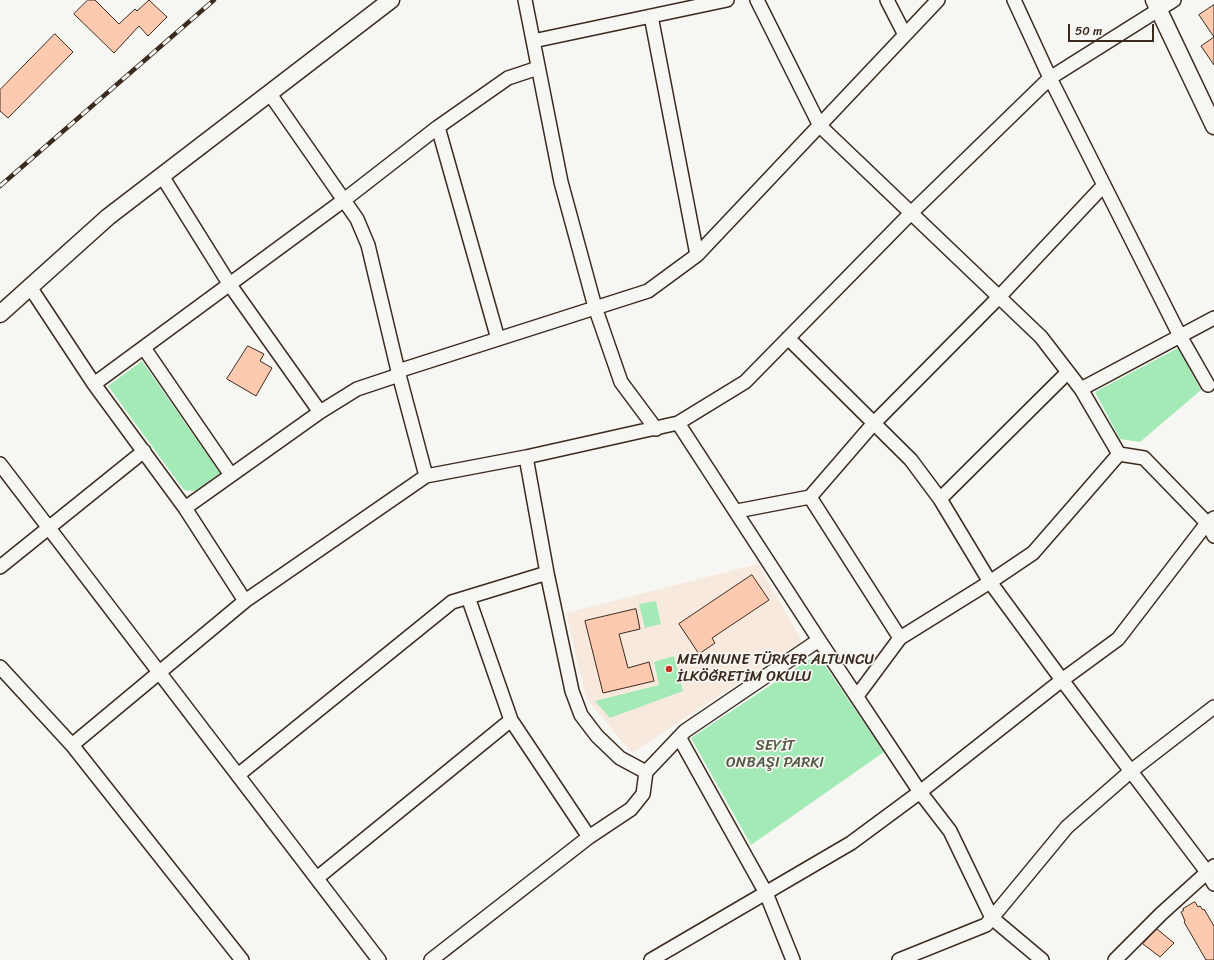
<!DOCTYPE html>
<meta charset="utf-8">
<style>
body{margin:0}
#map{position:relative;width:1214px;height:960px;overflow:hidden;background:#f6f6f2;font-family:Sriracha,sans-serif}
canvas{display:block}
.scale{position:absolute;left:1068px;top:24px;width:86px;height:18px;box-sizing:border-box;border:2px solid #3b2a1e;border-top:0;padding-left:5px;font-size:12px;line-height:14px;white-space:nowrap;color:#3b2a1e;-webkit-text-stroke:3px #f6f6f2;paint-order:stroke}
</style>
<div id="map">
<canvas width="1214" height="960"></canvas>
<div class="scale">50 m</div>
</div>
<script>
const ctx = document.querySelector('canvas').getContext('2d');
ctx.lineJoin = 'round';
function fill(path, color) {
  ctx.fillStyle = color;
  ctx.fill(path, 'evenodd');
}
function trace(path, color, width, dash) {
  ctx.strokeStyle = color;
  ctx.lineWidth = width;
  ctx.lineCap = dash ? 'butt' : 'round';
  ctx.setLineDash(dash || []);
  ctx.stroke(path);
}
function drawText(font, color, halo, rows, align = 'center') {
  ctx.font = font + ' Sriracha,sans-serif';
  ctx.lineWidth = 3.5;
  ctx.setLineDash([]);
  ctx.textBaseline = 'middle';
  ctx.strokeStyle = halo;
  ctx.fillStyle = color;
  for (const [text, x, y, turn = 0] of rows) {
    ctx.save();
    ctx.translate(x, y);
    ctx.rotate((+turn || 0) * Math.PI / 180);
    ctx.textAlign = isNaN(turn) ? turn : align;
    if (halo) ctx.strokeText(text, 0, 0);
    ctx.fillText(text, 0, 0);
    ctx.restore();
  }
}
const built = new Path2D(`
 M758,564L802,641L632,753L586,698L566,613Z`);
const green = new Path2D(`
 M1178,348L1201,390L1140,442L1120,439L1095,392Z
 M142,361L220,473L195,491L184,490L108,386Z
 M656,601L661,624L645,628L639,604Z
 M674,656L683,691L610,718L595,701L659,685L654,662Z
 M813,657L822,661L884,752L751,845L691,738Z`);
const building = new Path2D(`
 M88,0H95L119,24L135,9L137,11L149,0L167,17L148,36L139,26L114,53L74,14Z
 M1214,5V65L1201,46L1214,37L1199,15Z
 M55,34L73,52L8,118L0,111V90Z
 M248,346L264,354L260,361L272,368L256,396L227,379Z
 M752,575L769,600L712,638L715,643L699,654L679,624Z
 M636,609L640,629L619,634L628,668L649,662L654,681L603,693L585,621Z
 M1195,902L1198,907L1200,906L1203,910L1204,909L1214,926V960H1206L1184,922L1185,921L1181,912L1184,910L1183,909Z
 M1157,929L1174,943L1160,957L1143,944Z`);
const minor = new Path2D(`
 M525,0L561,182L595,307L621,382L656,429
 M757,0L820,126L1041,337L1081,389
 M887,0L905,35
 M1014,0L1050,78L1180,336L1208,385
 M533,41L727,0
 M270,94L357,219L368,245L398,371L426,476
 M438,127L498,339
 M162,176L230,285L320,412
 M697,255L938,0
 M30,287L94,384L185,508L245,601
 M1214,318L1081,389L1119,454L1144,458L1207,523L1214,536
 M788,338L911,460L940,499
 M144,348L231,475
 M398,371L648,291L697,255L651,16
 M94,384L344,200L438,127L508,78L538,68
 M678,423L819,640L920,792L950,831L992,918L1042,960
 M1119,454L1033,553L990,582L1062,680L1207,872L1214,884
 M0,464L379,960
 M810,497L900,638L857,696
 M185,508L320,412L357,389L399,375
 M737,511L810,497L874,423L999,297L1104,185
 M0,567L144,451
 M547,573L572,691L581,715L597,736L620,758L646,772
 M900,638L990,582L940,499L1068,372
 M0,667L72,745L242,960
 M679,737L766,893L793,960
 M72,745L245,601L426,476L526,457L678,423L745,382L911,213L1050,78L1174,0
 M238,775L452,602L547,573L526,457
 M589,837L631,809L643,794L646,772L685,731L819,640
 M317,878L511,720
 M431,960L589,837L511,720L468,597
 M651,960L851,843L920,792L1062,680L1118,639L1207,523L1214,518
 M899,960L986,925L1067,827L1131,771L1214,707
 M1115,960L1161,914L1214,866`);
const tertiary = new Path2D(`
 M1154,0L1214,126
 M0,314L108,217L391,0`);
const rail = new Path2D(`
 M0,186L214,0`);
const markers = [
 [669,669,4,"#c8321e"]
];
const poiNames = [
 ["MEMNUNE TÜRKER ALTUNCU",677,660],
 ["İLKÖĞRETİM OKULU",677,677]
];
const parkNames = [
 ["SEYİT",775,746],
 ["ONBAŞI PARKI",775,763]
];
fill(built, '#f8e9de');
fill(green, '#a3eab7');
fill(building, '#fecaaf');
trace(building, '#3b2a1e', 1);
trace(minor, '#3b2a1e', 16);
trace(tertiary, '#3b2a1e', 19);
trace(minor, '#f6f6f2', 13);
trace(tertiary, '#f6f6f2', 16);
trace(rail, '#3b2a1e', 4.5);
trace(rail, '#f6f6f2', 3, [9]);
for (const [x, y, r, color] of markers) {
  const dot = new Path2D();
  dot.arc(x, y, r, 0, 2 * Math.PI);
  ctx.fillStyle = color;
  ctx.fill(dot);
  trace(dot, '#f6f6f2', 1.5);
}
drawText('15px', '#3b2a1e', '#f6f6f2', poiNames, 'left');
drawText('15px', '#555a44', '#f6f6f2', parkNames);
</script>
